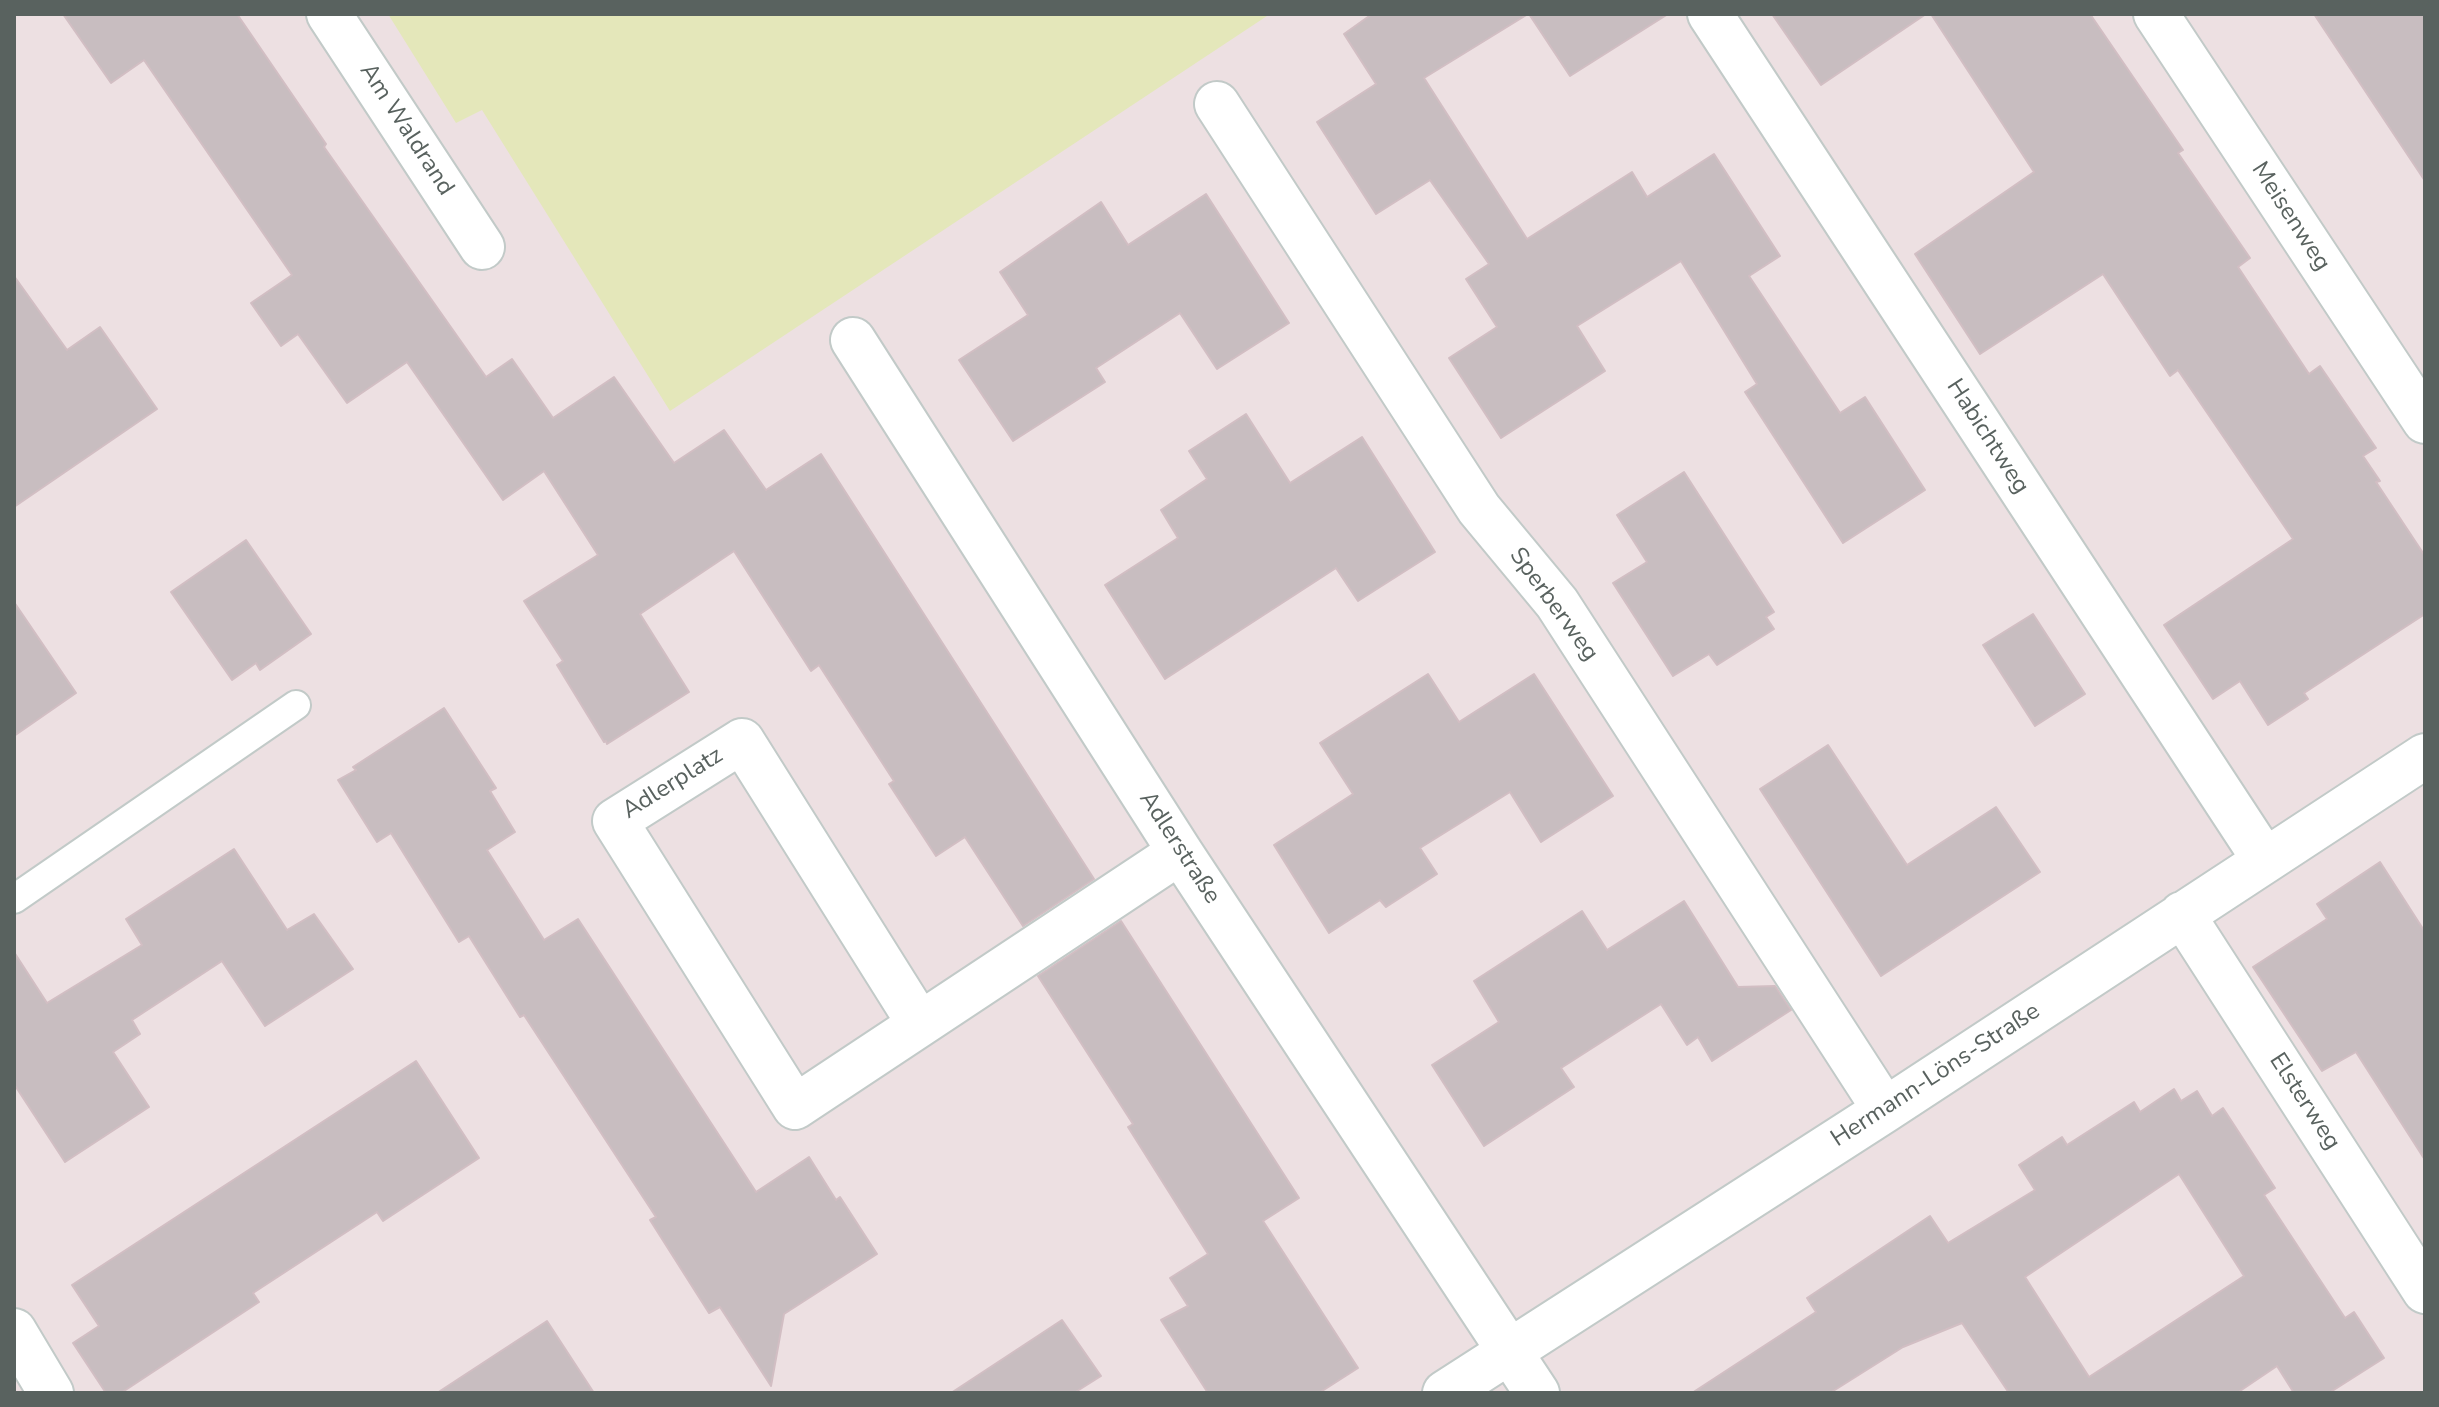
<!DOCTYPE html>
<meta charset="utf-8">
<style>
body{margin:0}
#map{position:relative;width:2439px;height:1407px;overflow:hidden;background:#ede0e2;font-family:"Nunito Sans",sans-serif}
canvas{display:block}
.frame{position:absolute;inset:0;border:16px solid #59625f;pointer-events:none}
</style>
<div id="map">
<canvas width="2439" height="1407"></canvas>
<div class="frame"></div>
</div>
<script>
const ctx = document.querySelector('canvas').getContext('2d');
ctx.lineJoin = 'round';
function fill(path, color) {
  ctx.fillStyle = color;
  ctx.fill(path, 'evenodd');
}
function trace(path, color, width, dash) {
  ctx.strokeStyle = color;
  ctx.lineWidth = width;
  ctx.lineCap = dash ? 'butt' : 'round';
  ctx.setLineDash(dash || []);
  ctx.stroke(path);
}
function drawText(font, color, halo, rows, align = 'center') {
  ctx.font = font + ' "Nunito Sans",sans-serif';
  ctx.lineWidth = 7;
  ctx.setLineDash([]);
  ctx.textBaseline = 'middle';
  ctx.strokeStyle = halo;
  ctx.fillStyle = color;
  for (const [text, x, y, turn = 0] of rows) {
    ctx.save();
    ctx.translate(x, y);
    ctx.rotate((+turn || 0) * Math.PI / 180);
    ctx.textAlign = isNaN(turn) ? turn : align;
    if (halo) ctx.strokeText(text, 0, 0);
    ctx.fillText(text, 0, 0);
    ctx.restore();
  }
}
const green = new Path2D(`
 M388,14H1270L670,411L482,110L456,123Z`);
const building = new Path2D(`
 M63,14H237L326,144L324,147L486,377L512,359L553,418L614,377L674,463L724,430L766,490L821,454L1094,879L1023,926L965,837L936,856L889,784L894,781L819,665L811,671L734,551L640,614L689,692L607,744L606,741L604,742L557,665L563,661L524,601L598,555L544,471L503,500L407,362L347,403L298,334L281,346L251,303L292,275L144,60L111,83Z
 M1372,14H1528L1424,78L1527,239L1632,172L1647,197L1714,154L1780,256L1749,276L1840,413L1865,397L1925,490L1843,543L1745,392L1757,384L1681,261L1577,326L1605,371L1501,438L1449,358L1497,327L1466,279L1489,264L1430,180L1376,214L1317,122L1376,84L1344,34Z
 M1529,14H1668L1570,76Z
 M1772,14H1926L1821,85Z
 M1931,14H2090L2183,150L2178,153L2250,258L2238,267L2309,374L2320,366L2376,448L2363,456L2380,481L2376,482L2425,556V614L2304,693L2308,699L2268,725L2240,681L2213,699L2164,625L2293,539L2178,370L2170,376L2103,274L1980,354L1915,254L2034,172Z
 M2314,14H2425V181Z
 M1206,194L1289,323L1217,369L1180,313L1096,368L1105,382L1013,441L959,360L1028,315L1000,272L1101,202L1128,245Z
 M14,276L67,350L100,327L157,409L14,507Z
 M1246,414L1290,483L1362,437L1435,552L1358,601L1336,568L1165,679L1105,585L1178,538L1161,510L1207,479L1189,451Z
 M1684,472L1774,612L1766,617L1774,629L1717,665L1709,654L1673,676L1613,583L1647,562L1617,515Z
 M246,540L311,634L260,670L256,663L232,680L171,592Z
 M14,602L76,693L14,736Z
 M2033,614L2085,694L2035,726L1983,645Z
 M1428,674L1459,722L1534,674L1613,796L1541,842L1510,792L1420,848L1437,874L1386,907L1380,900L1329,933L1274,845L1353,794L1320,743Z
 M444,708L496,788L490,791L515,832L487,850L544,940L578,919L756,1192L809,1157L836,1200L840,1197L877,1254L784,1314L771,1386L720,1307L709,1313L650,1220L656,1217L524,1015L520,1017L469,936L459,942L391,833L377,842L338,780L356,770L353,767Z
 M1828,745L1907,865L1996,807L2040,872L1881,976L1760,789Z
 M234,849L287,930L314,914L353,969L265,1026L222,961L132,1020L140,1034L113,1052L149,1107L65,1162L14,1084V952L47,1003L142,945L126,919Z
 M2380,862L2425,932V1160L2356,1052L2322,1071L2253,967L2327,919L2317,904Z
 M1684,901L1738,987L1775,986L1791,1010L1712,1061L1698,1037L1687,1045L1661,1004L1561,1068L1574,1087L1484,1146L1432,1065L1499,1022L1474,981L1582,911L1607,950Z
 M1121,921L1299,1198L1263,1221L1358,1368L1319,1393H1208L1161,1320L1188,1306L1170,1278L1208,1254L1128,1127L1133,1124L1038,976Z
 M416,1061L479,1158L383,1221L377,1212L253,1293L259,1302L121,1393H106L73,1343L99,1326L72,1285Z
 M2174,1089L2181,1101L2197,1091L2212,1116L2223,1108L2275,1188L2264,1195L2345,1318L2354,1312L2384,1358L2329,1393H2294L2277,1366L2237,1393H2009L1962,1323L1903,1347L1830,1393H1692L1816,1312L1807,1298L1930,1216L1948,1243L2035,1190L2019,1165L2062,1137L2067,1145L2134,1102L2140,1112ZM2179,1174L2244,1276L2089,1377L2025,1277Z
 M1062,1320L1101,1376L1074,1393H951Z
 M547,1321L594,1393H437Z`);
const service = new Path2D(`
 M14,899L296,705`);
const minor = new Path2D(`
 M329,14L482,247
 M1710,14L2264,859
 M2156,14L2425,421
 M1217,104L1479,509L1557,603L1885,1110
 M853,340L1180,852L1537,1393
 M2182,914L2425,1291
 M919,1023L742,741L615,821L795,1107L1180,852
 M14,1331L51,1393
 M1445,1393L1885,1110L2425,756`);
const streetNames = [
 ["Am Waldrand",406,130,57],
 ["Meisenweg",2290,217,57],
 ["Habichtweg",1987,437,57],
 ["Sperberweg",1553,605,54],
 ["Adlerplatz",673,784,-32],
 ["Adlerstraße",1179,848,57],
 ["Hermann-Löns-Straße",1936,1076,-33],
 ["Elsterweg",2304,1102,57]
];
fill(green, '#e4e7ba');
fill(building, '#c8bdc0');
trace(building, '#d2bec3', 2);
trace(service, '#c2cac8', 32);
trace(minor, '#c2cac8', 48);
trace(service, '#fff', 28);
trace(minor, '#fff', 44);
drawText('24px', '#59625f', '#fff', streetNames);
</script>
